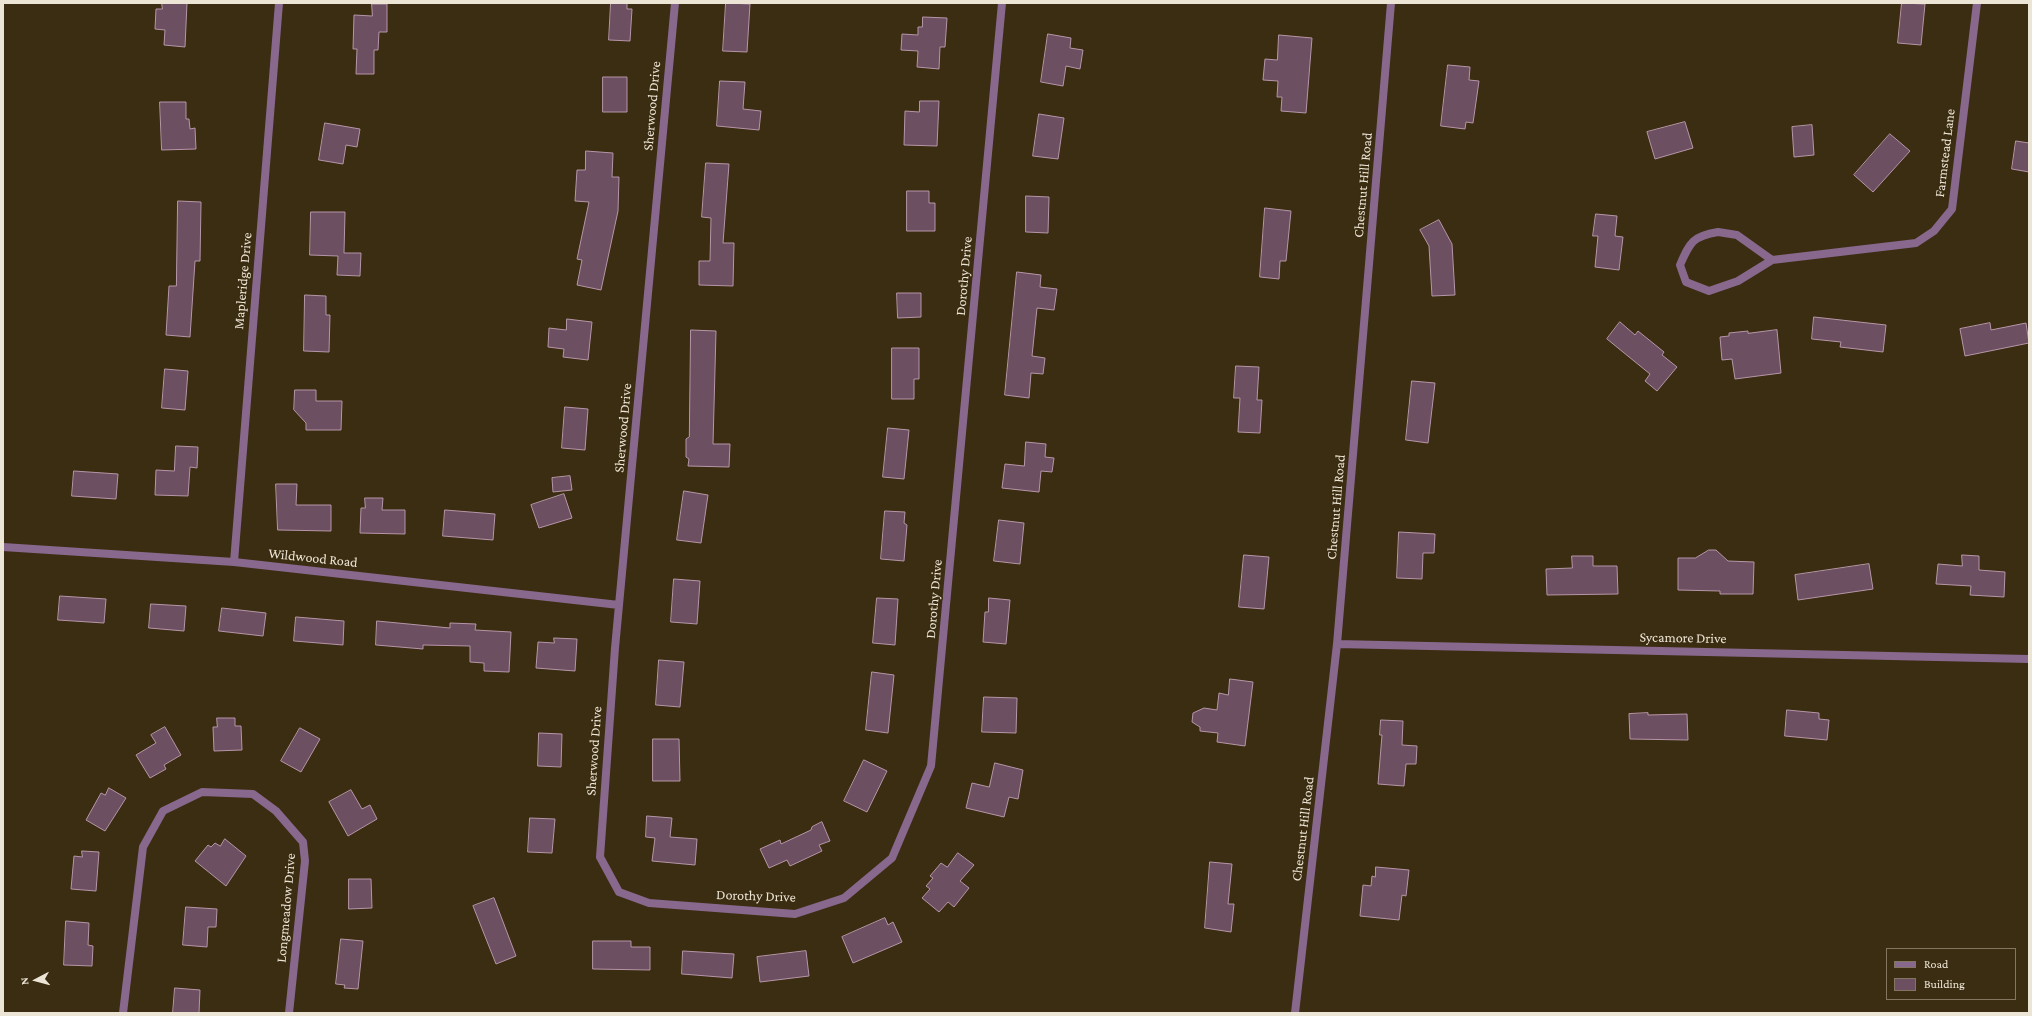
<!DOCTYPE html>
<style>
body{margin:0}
#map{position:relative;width:2032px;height:1016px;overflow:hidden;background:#3b2d12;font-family:"Crimson Pro",serif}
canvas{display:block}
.frame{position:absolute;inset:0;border:4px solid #ece4d4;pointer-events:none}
.legend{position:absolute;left:1886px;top:948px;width:130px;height:52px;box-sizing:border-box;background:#3b2d12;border:1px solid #827660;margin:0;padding:5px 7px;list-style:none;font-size:12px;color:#ece4d4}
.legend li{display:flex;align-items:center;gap:8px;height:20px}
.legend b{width:20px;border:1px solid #827660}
.north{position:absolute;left:16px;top:960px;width:40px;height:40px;-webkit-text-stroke:3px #3b2d12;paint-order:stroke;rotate:264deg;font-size:11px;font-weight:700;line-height:16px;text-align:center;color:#ece4d4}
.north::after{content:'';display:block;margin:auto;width:14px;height:18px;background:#ece4d4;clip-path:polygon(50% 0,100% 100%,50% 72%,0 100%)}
</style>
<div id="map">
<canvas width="2032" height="1016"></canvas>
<div class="frame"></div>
<ul class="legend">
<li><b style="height:5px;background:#89688e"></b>Road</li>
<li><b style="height:11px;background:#6c4f60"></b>Building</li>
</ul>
<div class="north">N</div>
</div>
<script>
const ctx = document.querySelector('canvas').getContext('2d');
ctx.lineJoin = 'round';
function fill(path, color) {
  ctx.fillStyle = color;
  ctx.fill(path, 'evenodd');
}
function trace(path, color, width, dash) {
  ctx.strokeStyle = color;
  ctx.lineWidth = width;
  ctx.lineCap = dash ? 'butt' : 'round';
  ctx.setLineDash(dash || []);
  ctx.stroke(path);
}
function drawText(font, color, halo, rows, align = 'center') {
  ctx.font = font + ' "Crimson Pro",serif';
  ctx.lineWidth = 3;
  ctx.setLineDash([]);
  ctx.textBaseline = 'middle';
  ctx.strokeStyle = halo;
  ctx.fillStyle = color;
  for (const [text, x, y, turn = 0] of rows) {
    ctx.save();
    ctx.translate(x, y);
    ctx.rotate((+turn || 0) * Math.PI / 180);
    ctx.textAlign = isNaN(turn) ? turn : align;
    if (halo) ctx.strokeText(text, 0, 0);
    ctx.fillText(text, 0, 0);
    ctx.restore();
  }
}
const building = new Path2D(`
 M162,3H187L185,47L164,45L165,30L155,29L156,9H162Z
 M611,3H627V9H632L630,41L609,40Z
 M726,3L750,4L747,52L723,51Z
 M1902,3L1925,4L1921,45L1898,43Z
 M372,4H387V32H379L378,50H374V74H356L357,49H353L354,15L372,16Z
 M923,17L947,18L945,47H940L939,69L917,67L918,51L901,50L902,34L918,35V27H922Z
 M1048,34L1071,38L1070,48L1083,50L1080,69L1066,66L1063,86L1041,82Z
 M1279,35L1312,38L1306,113L1281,111L1282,97H1277L1278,81L1263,80L1265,59L1277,60Z
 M1448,65L1470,67L1469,80L1479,81L1473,123L1466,122L1465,129L1441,126Z
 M603,77H627V112H603Z
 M720,81L745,82L743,109L761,111L759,130L717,126Z
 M920,101H939L937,146L904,145L905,111L919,112Z
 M160,102H186V119H189L190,129L195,128L196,149L162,150Z
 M1039,114L1064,118L1058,159L1033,156Z
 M1685,122L1693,148L1655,159L1647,132Z
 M325,123L360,129L357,147L346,145L343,164L319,160Z
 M1812,125L1814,155L1794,157L1792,127Z
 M1890,134L1910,151L1873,192L1854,175Z
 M2016,141L2029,143V172L2012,169Z
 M586,151L613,153L612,177H619L618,211L601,290L577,285L582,260L577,259L589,202L575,201L577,170H585Z
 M706,163L729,164L723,243H734L733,286L699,285V261H710L711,218L702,217Z
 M907,191H929V203H935V231H907Z
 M1026,196L1049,197L1048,233L1026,232Z
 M178,201L201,202L200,261H195L190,337L166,335L169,286H176Z
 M1265,208L1291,211L1286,261H1280L1279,279L1260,277Z
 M311,212H345L344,253H361L360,276L337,275L338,256L310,255Z
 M1596,214L1617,216L1615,236L1623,237L1619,270L1595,267L1598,236H1593Z
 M1439,220L1452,244L1455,295L1432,296L1429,246L1420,230Z
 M1017,272L1041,275L1040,287L1057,289L1054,310L1037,308L1032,356L1045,358L1043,374L1031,373L1029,398L1005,395Z
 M897,293H921V317L898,318Z
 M305,295L326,296V315H330L329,352L304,351Z
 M1814,317L1886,325L1883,352L1840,347L1841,342L1812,339Z
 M567,319L592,322L588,360L563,357L564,349L548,347L549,328L566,330Z
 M1620,322L1635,335L1638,331L1664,352L1662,355L1677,367L1657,391L1645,381L1650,374L1607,339Z
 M1990,323L1991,330L2026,323L2029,343L1965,356L1960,329Z
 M691,330L716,331L713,444H730L729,467L688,466L689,459L686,457V439L689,437Z
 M1777,330L1781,373L1735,379L1732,359L1722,360L1720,337L1729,336V333L1748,331V333Z
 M892,348H919V379H914V399H892Z
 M1236,366L1259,367L1257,400H1262L1260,433L1238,432L1240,398H1234Z
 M165,369L188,371L185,410L162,408Z
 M1412,381L1435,383L1428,443L1406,440Z
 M295,390H316V401H342L341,430H306V423L294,410Z
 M565,407L588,409L585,450L562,448Z
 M888,428L909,430L904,479L883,477Z
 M1026,442L1046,444L1045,457L1054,458L1052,472L1041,471L1039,492L1002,488L1005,464L1024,466Z
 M176,446L198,447L197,468L190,467L188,496L155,495L156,470L174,471Z
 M74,471L118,474L116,499L72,496Z
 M570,476L572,490L553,492L552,478Z
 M276,484H297L296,505H331V531L278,530Z
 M684,491L708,495L701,543L677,540Z
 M564,494L572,518L539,528L531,505Z
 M365,498H383L382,510H405V534L360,533L361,508H365Z
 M445,510L495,514L493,540L443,536Z
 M885,511L905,512L904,523L907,525L904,561L881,559Z
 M999,520L1024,523L1020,564L994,561Z
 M1399,532L1435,534L1434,553H1423L1422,579L1397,578Z
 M1709,550H1716L1728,561L1754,562L1753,594H1720V591L1678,590V558H1695Z
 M1244,555L1269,557L1264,609L1239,607Z
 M1962,555L1979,556V570L2005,572L2004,597L1970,595L1971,586L1936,584L1938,564L1962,566Z
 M1572,556H1593V566H1617L1618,594L1547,595L1546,569L1572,568Z
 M1869,564L1873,589L1798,600L1795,575Z
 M674,579L700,581L697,624L671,622Z
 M60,596L106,599L104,623L58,620Z
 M877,598L898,599L895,645L873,643Z
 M989,598L1010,600L1006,644L983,642L985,612H988Z
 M151,604L186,606L184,631L149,628Z
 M222,608L266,613L263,636L219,631Z
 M296,617L344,621L343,645L294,641Z
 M377,621L450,628V623L476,624L475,630L511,632L509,672L484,671V663L470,662V646L423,645V649L376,645Z
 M554,638L577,639L575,671L536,668L538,642L554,643Z
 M659,660L684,662L680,707L656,705Z
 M872,672L894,675L888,733L866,730Z
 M1230,679L1253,682L1245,746L1217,742L1218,733L1200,731V727L1192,722L1193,713L1204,708L1217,710L1219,693L1228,695Z
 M984,697L1017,698L1016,733L982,732Z
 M1787,710L1819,713V719L1829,720L1827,740L1785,736Z
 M1648,713V715L1687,714L1688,740L1630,739L1629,714Z
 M217,718H235V726H241L242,750L214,751L213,727H217Z
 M1381,720L1403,721L1402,745L1417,746L1416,764H1406L1404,786L1378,784L1382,735H1380Z
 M165,727L181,755L164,765L166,769L150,778L136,755L156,743L151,735Z
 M300,728L320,739L301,772L281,761Z
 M539,733L562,734L561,767L538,766Z
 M653,739H679L680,781H653Z
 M864,760L887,771L867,812L844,801Z
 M995,763L1023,770L1018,799L1009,797L1004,817L966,808L972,783L989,787Z
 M109,788L126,798L105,831L86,820L101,793L105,795Z
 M351,790L362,809L370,805L377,819L348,836L329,802Z
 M647,816L672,818L670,837L697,839L695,865L652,861L655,838L646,837Z
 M530,818L555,819L552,853L528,852Z
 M822,822L830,841L819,845L822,851L790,866L787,860L769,868L760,849L780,840L781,844L811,830L812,827Z
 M225,839L246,856L226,886L195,861L208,845L211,847L215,843L220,846Z
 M82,851L99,852L96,891L71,889L74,856L82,857Z
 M958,853L974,865L960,881L969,888L954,907L948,902L939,912L922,898L930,889L926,886L933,878L930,876L941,863L947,867Z
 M1210,862L1232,864L1228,904H1234L1231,932L1205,928Z
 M1376,867L1409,870L1406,896L1402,895L1399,920L1360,916L1363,885L1371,886L1372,876L1375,877Z
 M349,879H371L372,908L349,909Z
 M494,898L516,956L496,964L473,906Z
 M186,907L217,909L216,927H208L207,947L183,945Z
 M885,918L888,925L893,922L902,942L853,963L842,937Z
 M66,921L89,923L88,945L93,946L92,966L64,965Z
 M341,939L363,941L358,989L344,988L345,985L336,984Z
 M593,941H631V947H650V970L593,969Z
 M683,951L734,954L732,978L682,974Z
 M806,951L809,976L760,982L757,957Z
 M175,988L200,990L199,1013H173Z`);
const minor = new Path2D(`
 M675,3L615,648L600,857L619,892L649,903L795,914L844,898L892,858L931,766L1002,3
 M1718,232L1737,235L1772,260L1738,281L1709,291L1686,282L1680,265C1690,242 1693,236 1718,232Z
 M1772,260L1916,243L1934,231L1952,209L1977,3
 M3,547L234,562L619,605
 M234,562L279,3
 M1337,644L2029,659
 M123,1013L143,847L163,811L202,792L253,794L276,811L303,842L305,861L289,1013
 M1295,1013L1337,644L1391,3`);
const streetNames = [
 ["Sherwood Drive",652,106,-85],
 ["Farmstead Lane",1945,153,-83],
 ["Chestnut Hill Road",1363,185,-85],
 ["Dorothy Drive",964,276,-85],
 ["Mapleridge Drive",243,281,-85],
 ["Sherwood Drive",623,428,-85],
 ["Chestnut Hill Road",1336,507,-85],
 ["Wildwood Road",313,558,6],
 ["Dorothy Drive",934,599,-85],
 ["Sycamore Drive",1683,638,1],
 ["Sherwood Drive",594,751,-86],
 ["Chestnut Hill Road",1303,829,-83],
 ["Dorothy Drive",756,896,2],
 ["Longmeadow Drive",286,908,-85]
];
fill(building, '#6c4f60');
trace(building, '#b696a8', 1);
trace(minor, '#89688e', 8);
drawText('14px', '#ece4d4', '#3b2d12', streetNames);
</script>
